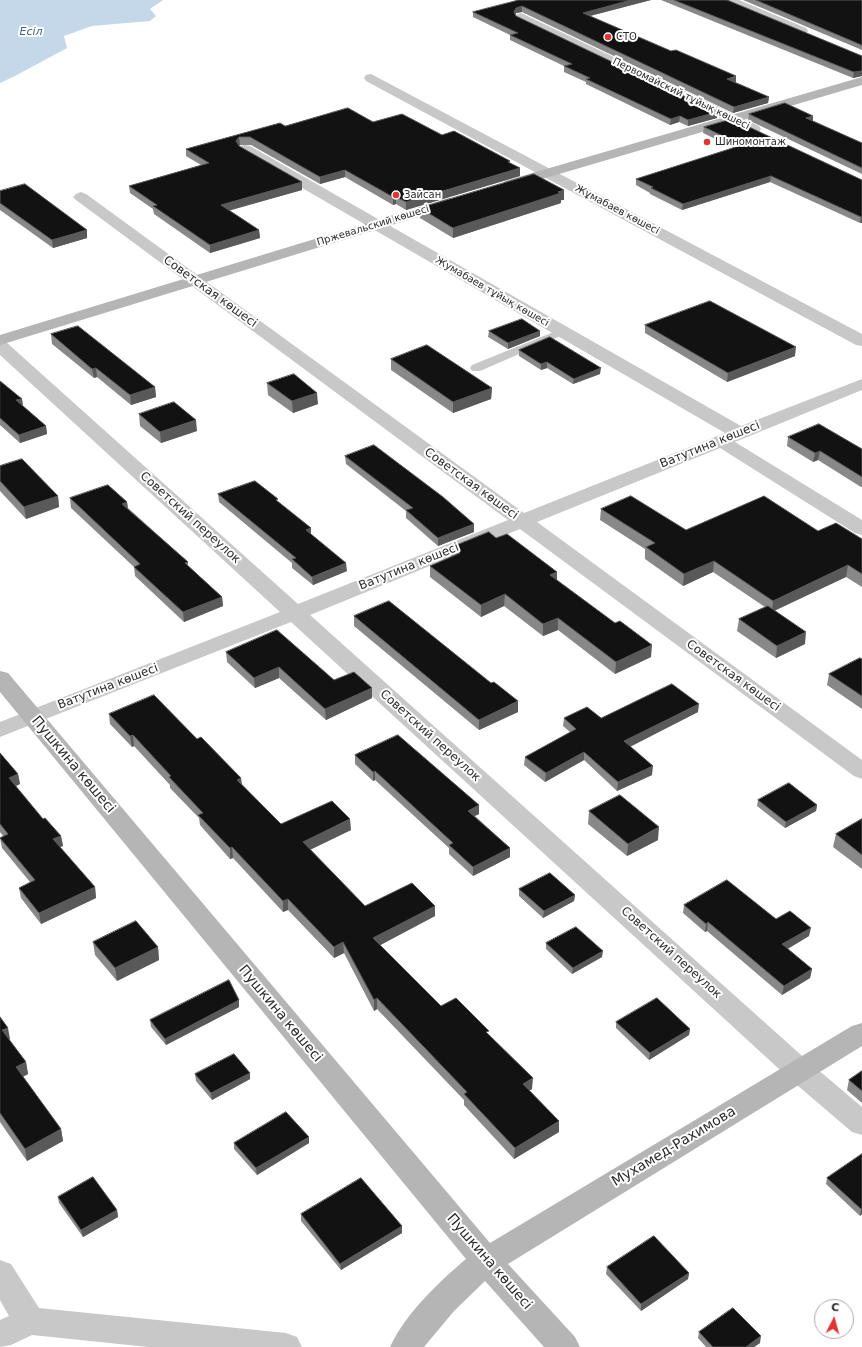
<!DOCTYPE html>
<meta charset="utf-8">
<style>
body{margin:0}
#map{position:relative;width:862px;height:1347px;overflow:hidden;background:#fff;font-family:"DejaVu Sans",sans-serif}
canvas{display:block}
.north{position:absolute;left:814px;top:1299px;width:40px;height:40px;box-sizing:border-box;background:#fff;border:1px solid #aaa;border-radius:50%;rotate:6deg;font-size:11px;font-weight:700;line-height:16px;text-align:center;color:#2b2b2b}
.north::after{content:'';display:block;margin:auto;width:14px;height:18px;background:#e1332f;clip-path:polygon(50% 0,100% 100%,50% 72%,0 100%)}
</style>
<div id="map">
<canvas width="862" height="1347"></canvas>
<div class="north">С</div>
</div>
<script>
const ctx = document.querySelector('canvas').getContext('2d');
ctx.lineJoin = 'round';
function fill(path, color) {
  ctx.fillStyle = color;
  ctx.fill(path, 'evenodd');
}
function trace(path, color, width, dash) {
  ctx.strokeStyle = color;
  ctx.lineWidth = width;
  ctx.lineCap = dash ? 'butt' : 'round';
  ctx.setLineDash(dash || []);
  ctx.stroke(path);
}
function drawText(font, color, halo, rows, align = 'center') {
  ctx.font = font + ' "DejaVu Sans",sans-serif';
  ctx.lineWidth = 4;
  ctx.setLineDash([]);
  ctx.textBaseline = 'middle';
  ctx.strokeStyle = halo;
  ctx.fillStyle = color;
  for (const [text, x, y, turn = 0] of rows) {
    ctx.save();
    ctx.translate(x, y);
    ctx.rotate((+turn || 0) * Math.PI / 180);
    ctx.textAlign = isNaN(turn) ? turn : align;
    if (halo) ctx.strokeText(text, 0, 0);
    ctx.fillText(text, 0, 0);
    ctx.restore();
  }
}
const water = new Path2D(`
 M0,0H163L150,9L156,16L150,21L92,26L64,36L67,48L13,77L0,83Z`);
const lane = new Path2D(`
 M561,329L565,330L567,332L565,334L480,371H472L470,368L472,365Z`);
const street = new Path2D(`
 M723,0H739L806,28L808,31L806,34H798L725,3Z
 M521,13L759,126L761,129L759,132L754,133L749,132L517,20L515,17L517,14Z
 M371,74L862,334V346L856,345L366,81L364,78L366,75Z
 M245,145L250,146L741,426L862,379V390L735,442L862,520V535L855,533L720,448L537,522L862,760V779L854,776L520,529L310,615L810,1063L862,1107V1135L852,1132L790,1079L291,622L0,737V722L280,612L0,355V341L6,342L298,604L508,520L76,200L73,197L76,194L81,192L86,194L524,513L725,433L240,152L238,149L240,146Z
 M0,1260L11,1264L39,1308L286,1333L297,1337L302,1347H148L32,1335L11,1345L0,1347V1320L9,1316L0,1300Z`);
const secondary = new Path2D(`
 M862,77V85L515,187L510,188L505,187L503,184L505,181Z
 M449,198L454,200L457,203L454,206L0,345V335Z
 M0,671L8,673L490,1243L852,1026L862,1023V1046L508,1264L575,1337L580,1347H544L485,1281L454,1311L424,1347H390C406,1313 438,1283 466,1259L0,692Z`);
const wall = new Path2D(`
 M515,0H651L590,16L736,82H735L769,97L768,103L733,113L522,12L516,13L515,14L516,16L717,118L688,126L679,122L670,125L586,84V82L564,72V66L510,40V35L473,17V12L517,1Z
 M661,0H727L862,56V76L853,78Z
 M743,0H862V50Z
 M749,114L813,121L862,143V174L748,120Z
 M373,122L442,135L510,161V163L520,168V176L406,210L396,204L393,205L345,177L320,184L251,145H240L239,146L302,182V190L229,210L259,230L260,238L210,253L154,214L153,209L130,193L129,186L201,165L186,156V149L285,126Z
 M704,127L862,180V223H860L770,182L682,210L650,194V193L636,185V179L734,148L703,133Z
 M0,191L87,238L53,248L0,210Z
 M561,200V203L453,238L420,218V208L564,200Z
 M645,325L795,356L727,382L645,333Z
 M489,331L540,336L508,349L488,337Z
 M51,334L155,387L156,397L131,405L97,377L94,378L52,344Z
 M519,350L600,374L573,384L547,368L541,370L519,356Z
 M391,359L492,388L491,399L453,413L391,370Z
 M0,381L22,399L23,406L46,426L47,434L20,443L0,425Z
 M267,383L318,404L293,413L268,395Z
 M139,414L197,431L161,443L140,426Z
 M788,437L862,449V487H861L818,460L813,462L787,446Z
 M345,456L474,524V532L438,546L406,518V511L346,464Z
 M0,466L58,496L59,507L26,519L0,491Z
 M218,494L278,502L311,528V534L347,571L313,585L292,568V563L219,502Z
 M70,498L127,502L128,508L188,562V566L222,597L223,606L184,622L135,576L134,567L71,508Z
 M601,509L686,530L818,531L862,539V587L846,577L775,610L805,644L776,658L737,631L739,619L765,607L713,572L683,586L645,559V549L600,520Z
 M496,538L557,580L651,657L615,674L558,630L543,636L504,606L481,617L430,577V566L452,556V547Z
 M354,616L518,712L479,730L354,626Z
 M226,652L334,680L372,698L326,720L279,678L255,688L227,662Z
 M862,659V709L827,685L829,674Z
 M698,712L630,746L652,775L617,791L584,760L545,782L524,765L525,757L570,732L563,726L564,718H601Z
 M109,714L197,739L241,778L242,784L281,824L351,830L310,850L365,906H435V916L380,945L441,1006L488,1034L532,1089L529,1091L559,1121V1132L514,1159L464,1105V1100L377,1009L374,1011L344,953L334,958L288,910L283,912L233,858L230,859L200,825L199,818L170,788V785L134,746L132,747L110,724Z
 M0,753L18,774L20,784L16,786L43,819L61,836L63,846L60,847L95,887L96,898L41,924L21,898L19,888L30,882L2,848L0,838L3,836L0,832Z
 M355,755L479,814L475,816L510,848V857L473,876L449,854V848L375,780L373,781L355,764Z
 M758,800L817,805L816,811L785,828L757,806Z
 M589,811L658,840L627,856L588,824Z
 M862,819V869L833,847L836,834Z
 M519,889L575,895L574,901L543,918L519,896Z
 M684,905L776,919L809,936L787,949L812,969L810,978L782,995L707,931L705,932L683,913Z
 M93,942L158,947L159,960L117,981L95,955Z
 M546,943L602,957L572,974L546,949Z
 M239,1000V1007L166,1045L151,1027L150,1020Z
 M0,1017L10,1039L9,1040L26,1062L28,1074L23,1077L61,1129L63,1141L27,1161L0,1122Z
 M616,1022L690,1029L689,1035L649,1060L616,1028Z
 M862,1071V1103L847,1090L849,1080Z
 M250,1073V1079L212,1100L196,1081L195,1074Z
 M234,1143H309L257,1175L234,1149Z
 M862,1154V1214L860,1216L826,1184L827,1178Z
 M58,1197L117,1210L118,1217L83,1237L59,1203Z
 M301,1214L402,1226V1233L341,1270L301,1221Z
 M607,1267L689,1273L688,1279L641,1311L606,1274Z
 M699,1332L760,1343L754,1347H706L698,1338Z`);
const shadedWall = new Path2D(`
 M631,0H651L582,18L583,13Z
 M522,6V12L516,13L514,18V12L516,8Z
 M862,71V76L853,78L854,72Z
 M736,76V82L727,85V79Z
 M769,97L768,103L733,113L734,107Z
 M717,112V118L688,126V120Z
 M680,116L679,122L670,125L671,119Z
 M813,116V122L806,118Z
 M239,137L240,145L237,148L236,141Z
 M520,168V176L406,210V202Z
 M345,170V177L320,184V177Z
 M771,176L770,182L682,210L683,204Z
 M302,182V190L221,213V205Z
 M564,190V200H561V203L453,238V228Z
 M393,197H396V204L393,205Z
 M862,216V223H860L861,217Z
 M87,230V238L53,248L52,240Z
 M259,230L260,238L210,253V245Z
 M540,331V336L508,349V343Z
 M796,347L795,356L727,382L728,373Z
 M547,362V368L541,370V364Z
 M96,368L97,377L94,378L92,369Z
 M601,368L600,374L573,384L574,379Z
 M155,387L156,397L131,405L130,395Z
 M492,388L491,399L453,413V402Z
 M317,393L318,404L293,413L292,401Z
 M22,399L23,407L16,400Z
 M196,420L197,431L161,443L160,432Z
 M46,426L47,434L20,443L19,435Z
 M820,451L818,460L813,462L815,453Z
 M58,496L59,507L26,519L24,507Z
 M127,502L128,511L122,504Z
 M474,524V532L438,546V538Z
 M311,528V536L306,530Z
 M714,561L713,572L683,586L684,574Z
 M346,563L347,571L313,585L312,577Z
 M848,565L846,577L772,612L773,601Z
 M557,572V584L550,575Z
 M505,594L504,606L481,617V605Z
 M222,597L223,606L184,622L183,612Z
 M558,618V630L543,636V624Z
 M806,632L805,644L776,658L777,646Z
 M652,645L651,657L615,674L616,662Z
 M279,667V678L255,688L254,678Z
 M372,688V698L326,720L325,709Z
 M518,701V712L479,730V720Z
 M699,704L698,712L624,750V741Z
 M133,735L134,746L132,747L130,736Z
 M584,752V760L545,782L546,773Z
 M653,766L652,775L617,791L618,782Z
 M375,771V780L373,781V772Z
 M18,774L20,784L11,788L9,778Z
 M241,778L242,789L237,780Z
 M479,805V814L468,819V811Z
 M817,805L816,811L785,828L786,822Z
 M350,819L351,830L303,853V842Z
 M659,827L658,840L627,856L628,844Z
 M61,836L63,846L55,849L53,839Z
 M232,847L233,858L230,859V848Z
 M510,848V857L473,876V867Z
 M95,887L96,898L41,924L39,913Z
 M575,895L574,901L543,918L544,911Z
 M288,899V910L283,912V901Z
 M435,906V916L373,949V938Z
 M708,922L707,931L705,932L706,924Z
 M811,928L809,936L781,953L782,944Z
 M343,942L344,953L334,958V947Z
 M158,947L159,960L117,981L115,968Z
 M603,951L602,957L572,974L573,968Z
 M812,969L810,978L782,995L784,986Z
 M377,998V1009L374,1011V1000Z
 M239,1000V1007L166,1045L165,1039Z
 M8,1028L10,1039L5,1042L2,1030Z
 M690,1029L689,1035L649,1060L650,1053Z
 M26,1062L28,1074L18,1079L16,1067Z
 M250,1073V1079L212,1100L211,1093Z
 M533,1078L532,1089L522,1095L523,1084Z
 M559,1121V1132L514,1159L515,1148Z
 M61,1129L63,1141L27,1161L25,1149Z
 M309,1137V1143L257,1175L256,1168Z
 M862,1208V1214L860,1216L861,1209Z
 M117,1210L118,1217L83,1237L81,1230Z
 M402,1226V1233L341,1270L340,1264Z
 M689,1273L688,1279L641,1311V1304Z
 M761,1336L760,1343L754,1347H746Z`);
const building = new Path2D(`
 M519,0H631L583,13L671,51L676,50L736,76L727,79L769,97L734,107L522,6L516,8L514,12L516,16L717,112L688,120L680,116L671,119L586,79L590,78L564,66L572,64L510,35L518,33L473,12Z
 M674,0H727L862,56V71L854,72Z
 M756,0H862V45Z
 M785,103L813,116L806,118L862,143V168L749,114Z
 M348,108L373,122L402,114L442,135L454,131L510,161L508,162L520,168L406,202L396,197H393L345,170L320,177L250,137H239L236,141L239,146L302,182L221,205L259,230L210,245L153,206L157,205L129,186L209,163L186,149L280,123L285,126Z
 M732,119L862,180V216L861,217L771,176L683,204L651,188L653,187L636,179L742,145L704,127Z
 M534,174L564,190L558,192L561,193L453,228L420,208Z
 M25,184L87,230L52,240L0,203V191Z
 M710,301L796,347L728,373L645,325Z
 M522,319L540,331L508,343L489,331Z
 M78,326L155,387L130,395L96,368L92,369L51,334Z
 M550,337L601,368L574,379L547,362L541,364L519,350Z
 M427,345L492,388L453,402L391,359Z
 M294,374L317,393L292,401L267,383Z
 M0,381L22,399L16,400L46,426L19,435L0,418Z
 M174,402L196,420L160,432L139,414Z
 M819,424L862,449V477L820,451L815,453L788,437Z
 M374,445L443,497L474,524L438,538L406,510L413,508L345,456Z
 M22,459L58,496L24,507L0,481V466Z
 M255,481L278,499L276,500L311,528L306,530L346,563L312,577L292,559L296,558L218,494Z
 M108,485L127,502L122,504L188,562L185,563L222,597L183,612L134,567L140,564L70,498Z
 M631,496L686,530L764,496L818,531L836,523L862,539V574L848,565L773,601L714,561L684,574L646,547L655,543L601,509Z
 M489,532L496,538L507,534L557,572L550,575L615,623L620,621L652,645L616,662L558,618L543,624L505,594L481,605L430,566L460,553L452,547Z
 M389,601L491,683L494,682L518,701L479,720L354,616Z
 M768,606L806,632L777,646L739,619Z
 M277,630L334,680L354,672L372,688L325,709L279,667L254,678L226,652Z
 M860,658L862,659V696L829,674Z
 M672,684L699,704L624,741L653,766L618,782L584,752L546,773L525,757L576,729L564,718L587,707L601,718Z
 M154,695L197,739L201,737L241,778L237,780L281,824L332,801L350,819L303,842L365,906L412,883L435,906L373,938L441,1006L456,998L489,1031L486,1032L533,1078L523,1084L559,1121L515,1148L464,1094L467,1092L377,998L374,1000L343,942L334,947L288,899L283,901L232,847L230,848L198,815L203,813L169,777L171,776L133,735L130,736L109,714Z
 M398,735L479,805L468,811L510,848L473,867L449,845L453,843L375,771L373,772L355,755Z
 M0,753L18,774L9,778L43,819L45,818L61,836L53,839L95,887L39,913L19,888L35,880L0,838L8,834L0,824Z
 M789,783L817,805L786,822L758,800Z
 M620,795L659,827L628,844L589,811Z
 M862,819V855L836,834Z
 M550,873L575,895L544,911L519,889Z
 M727,880L776,919L790,911L811,928L782,944L812,969L784,986L708,922L706,924L684,905Z
 M136,921L158,947L115,968L93,942Z
 M576,927L603,951L573,968L546,943Z
 M229,980L239,1000L165,1039L150,1020Z
 M657,998L690,1029L650,1053L616,1022Z
 M0,1017L8,1028L2,1030L26,1062L16,1067L61,1129L25,1149L0,1113Z
 M234,1054L250,1073L211,1093L195,1074Z
 M862,1071V1091L849,1080Z
 M286,1112L309,1137L256,1168L234,1143Z
 M862,1154V1208L861,1209L827,1178Z
 M93,1177L117,1210L81,1230L58,1197Z
 M361,1178L402,1226L340,1264L301,1214Z
 M654,1236L689,1273L641,1304L607,1267Z
 M733,1308L761,1336L746,1347H713L699,1332Z`);
const markers = [
 [608,37,4,"#e1332f"],
 [707,142,4,"#e1332f"],
 [396,195,4,"#e1332f"]
];
const farPoinames = [
 ["СТО",616,37],
 ["Шиномонтаж",715,142],
 ["Зайсан",404,195]
];
const farStreetnames = [
 ["Первомайский тұйық көшесі",681,94,26],
 ["Жұмабаев көшесі",617,210,28],
 ["Пржевальский көшесі",373,226,-17],
 ["Жумабаев тұйық көшесі",492,292,30]
];
const farWaternames = [
 ["Есіл",31,32]
];
const streetNames = [
 ["Советская көшесі",210,292,36],
 ["Ватутина көшесі",710,445,-22],
 ["Советская көшесі",471,484,36],
 ["Советский переулок",190,518,42],
 ["Ватутина көшесі",409,567,-22],
 ["Советская көшесі",733,676,36],
 ["Ватутина көшесі",108,687,-21],
 ["Советский переулок",430,736,42],
 ["Советский переулок",671,953,42]
];
const nearStreetnames = [
 ["Пушкина көшесі",73,765,50],
 ["Пушкина көшесі",280,1014,50],
 ["Мухамед-Рахимова",674,1147,-31],
 ["Пушкина көшесі",489,1262,49]
];
fill(water, '#c5d8e9');
fill(lane, '#c8c8c8');
fill(street, '#c8c8c8');
fill(secondary, '#b5b5b5');
fill(wall, '#888');
fill(shadedWall, '#595959');
fill(building, '#121212');
trace(building, '#595959', 1);
for (const [x, y, r, color] of markers) {
  const dot = new Path2D();
  dot.arc(x, y, r, 0, 2 * Math.PI);
  ctx.fillStyle = color;
  ctx.fill(dot);
  trace(dot, '#fff', 1.5);
}
drawText('10px', '#2b2b2b', '#fff', farPoinames, 'left');
drawText('10px', '#2b2b2b', '#fff', farStreetnames);
drawText('italic 11px', '#3c658b', '#fff', farWaternames);
drawText('12px', '#2b2b2b', '#fff', streetNames);
drawText('14px', '#2b2b2b', '#fff', nearStreetnames);
</script>
